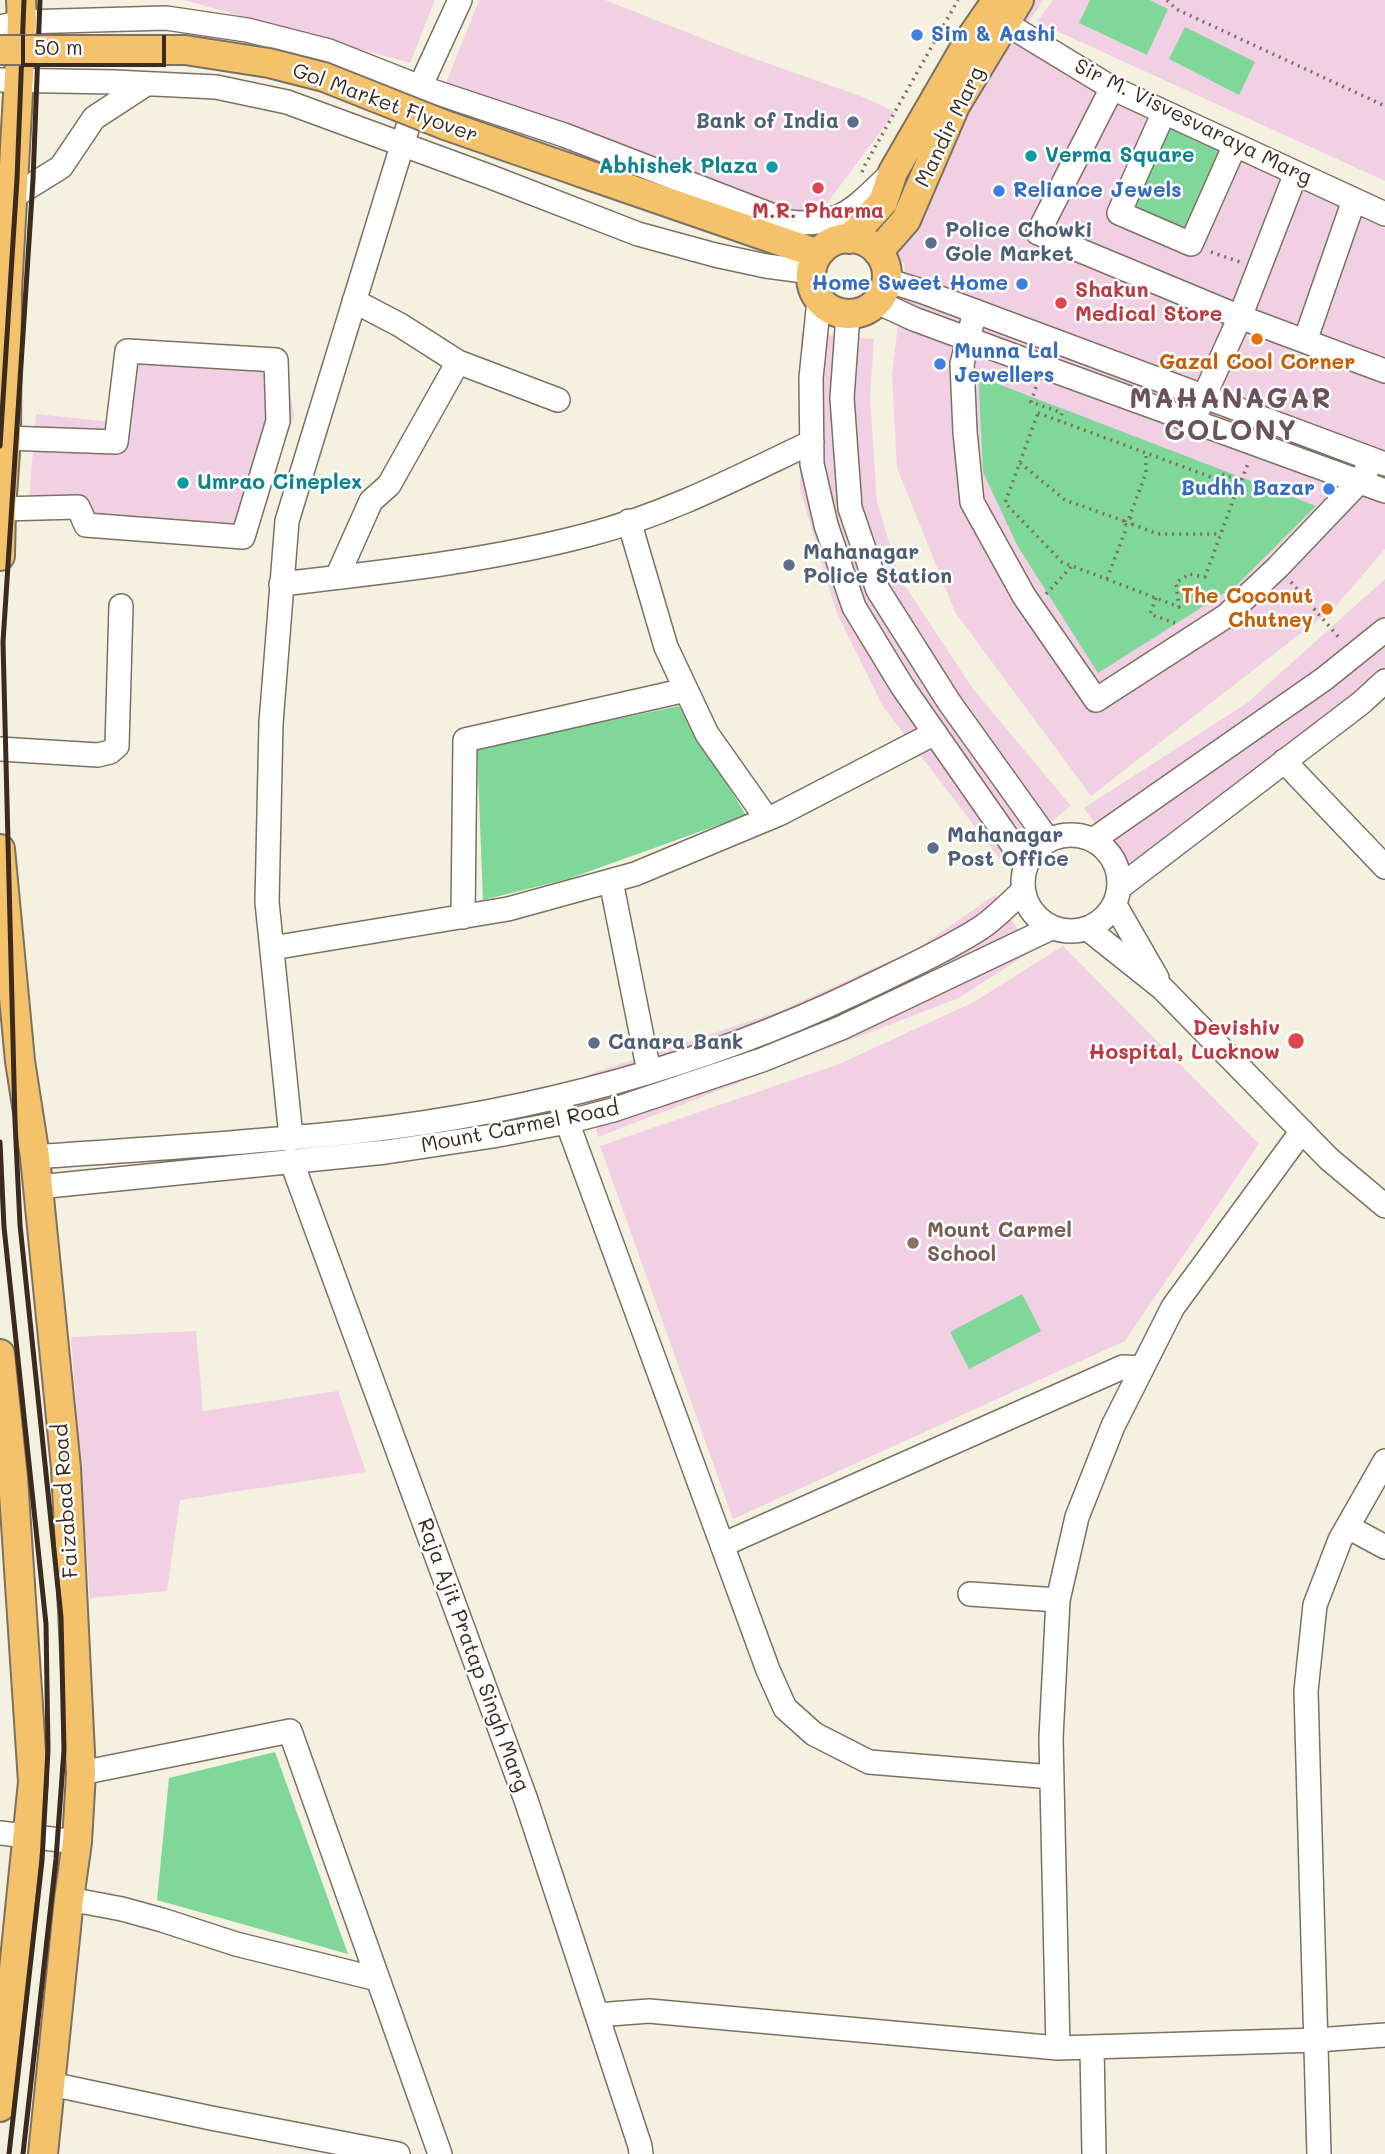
<!DOCTYPE html>
<style>
body{margin:0}
#map{position:relative;width:1385px;height:2154px;overflow:hidden;background:#f5f1e0;font-family:Mali,sans-serif}
canvas{display:block}
.scale{position:absolute;left:21px;top:35px;width:145px;height:32px;box-sizing:border-box;border:4px solid #3b2a1e;border-top:0;padding-left:9px;font-size:21px;line-height:24px;white-space:nowrap;color:#3b2a1e;-webkit-text-stroke:5px #fff;paint-order:stroke}
</style>
<div id="map">
<canvas width="1385" height="2154"></canvas>
<div class="scale">50 m</div>
</div>
<script>
const ctx = document.querySelector('canvas').getContext('2d');
ctx.lineJoin = 'round';
function fill(path, color) {
  ctx.fillStyle = color;
  ctx.fill(path, 'evenodd');
}
function trace(path, color, width, dash) {
  ctx.strokeStyle = color;
  ctx.lineWidth = width;
  ctx.lineCap = dash ? 'butt' : 'round';
  ctx.setLineDash(dash || []);
  ctx.stroke(path);
}
function drawText(font, color, halo, rows, align = 'center') {
  ctx.font = font + ' Mali,sans-serif';
  ctx.lineWidth = 5;
  ctx.setLineDash([]);
  ctx.textBaseline = 'middle';
  ctx.strokeStyle = halo;
  ctx.fillStyle = color;
  for (const [text, x, y, turn = 0] of rows) {
    ctx.save();
    ctx.translate(x, y);
    ctx.rotate((+turn || 0) * Math.PI / 180);
    ctx.textAlign = isNaN(turn) ? turn : align;
    if (halo) ctx.strokeText(text, 0, 0);
    ctx.fillText(text, 0, 0);
    ctx.restore();
  }
}
const built = new Path2D(`
 M184,0H435L410,63Z
 M479,0H605L747,56L863,97L895,112L816,218L446,83Z
 M1019,0H1043L1018,39L1227,152L1385,229V549L1336,606L1091,796L955,612L897,468L892,375L905,265L875,238Z
 M1053,0H1385V181L1037,22Z
 M801,333L874,339L870,397L877,501L899,577L973,689L1071,806L1001,861L882,705L836,611L800,489Z
 M120,339L284,351L294,416L250,544L79,515L28,512L36,414L113,422Z
 M1385,579V686L1136,883L1084,808L1247,703Z
 M995,895L1032,951L959,998L598,1137L587,1075L780,1011L918,948Z
 M1063,946L1259,1144L1125,1341L733,1519L600,1146L839,1064L974,1002Z
 M196,1331L203,1411L338,1391L366,1472L180,1500L167,1591L90,1598L71,1337Z`);
const green = new Path2D(`
 M1090,0H1150L1168,9L1147,55L1079,23Z
 M1185,27L1255,62L1239,95L1169,59Z
 M1163,123L1227,152L1189,239L1124,210Z
 M980,377L1316,506L1237,585L1098,673L1017,545L983,472L979,388Z
 M679,706L746,815L568,879L483,900L477,748Z
 M1022,1294L1041,1331L969,1369L950,1332Z
 M275,1752L348,1954L157,1900L169,1778Z`);
const path = new Path2D(`
 M1167,0L1176,9L1385,106
 M862,172L865,165L958,0
 M1211,252L1240,262
 M1036,387L1031,402L1062,413L1059,421
 M1038,413L1238,487L1205,577L1189,574L1176,583L1179,607L1062,562L1005,503Z
 M1020,463L1065,500L1124,521
 M1219,480L1222,474L1241,481L1249,461
 M1125 522a4 4 0 1 1 8 0a4 4 0 1 1-8 0Z
 M1129,518L1146,473V453
 M1132,524L1158,534H1219
 M1107,579L1127,526
 M1291,582L1341,640
 M1046,594L1072,566
 M1156,598L1150,614L1175,623`);
const minor = new Path2D(`
 M1005,23L1112,88L1385,214
 M0,27L22,22L166,18L247,30L329,51L420,87L564,135L789,222C843,228 856,206 893,172
 M0,80L114,82L216,87L287,102L491,177L638,234L715,255L766,266L812,272
 M1112,88L1038,233L1240,317L1385,371
 M1164,112L1119,213L1191,244L1235,145
 M11,198L61,167L94,118L146,84
 M886,280L921,291L1385,464
 M819,300L811,378L812,464L826,525L854,607L902,686L1026,864
 M354,301L400,325L458,362L558,400
 M877,302L914,319L1044,367L1385,491
 M975,311L962,364L965,432L972,502L1024,596L1096,700L1226,616L1278,567L1359,482L1373,460
 M848,315L842,398L850,508L878,590L949,702L1048,840
 M1305,341L1354,200
 M1198,410L1240,317L1296,173
 M1,509L78,507L86,525L243,537L278,421L276,360L127,351L116,442L6,438
 M629,521L666,647L707,734L767,819
 M337,577L371,501L389,485L458,362
 M281,584C385,572 490,561 591,534C668,514 740,476 812,442
 M0,749L98,755L110,752L117,746L121,606
 M1284,761L1385,867
 M1023 883a48 48 0 1 1 96 0a48 48 0 1 1-96 0Z
 M1093,840L1324,679L1385,630
 M611,881L649,1072
 M1120,887L1361,703L1385,681
 M1115,905L1157,978
 M463,917L465,740L686,690
 M1088,929L1162,988L1329,1159L1385,1206
 M272,948L508,909L635,874L779,814L935,733
 M562,1108L768,1670L785,1708L814,1734L869,1762L1052,1777
 M291,1137L267,902L271,723L287,521L420,87L460,0
 M35,1157C144,1149 253,1143 361,1131C531,1112 703,1066 857,992C898,972 941,953 979,929C995,919 1009,903 1023,891
 M291,1160L526,1800L640,2146L641,2154
 M38,1187L386,1152L493,1136L567,1122L613,1110L762,1060L841,1028L1051,928
 M1348,1527L1385,1547
 M722,1545L1123,1367L1142,1368
 M970,1594L1058,1600
 M81,1773L290,1731L440,2154
 M0,1833L77,1842
 M69,1899L122,1909L162,1920L236,1944L377,1979
 M597,2015L649,2011L1058,2048L1317,2040L1385,2035
 M1092,2047L1094,2154
 M1058,2048L1051,1738L1058,1600L1077,1517L1113,1426L1173,1307L1302,1131
 M51,2084L211,2118L398,2154
 M1319,2154L1306,1691L1315,1605L1340,1540L1385,1461`);
const major = new Path2D(`
 M580,172L818,254
 M811 276a38 38 0 1 1 76 0a38 38 0 1 1-76 0Z
 M849,239L883,202L893,172L970,39L997,0
 M878,252L906,220L955,106L1019,0
 M0,556L1,509L6,438L7,291L22,22L21,0
 M0,849L20,1061L35,1157L66,1468L81,1773L77,1842L69,1899L43,2154
 M0,1354L13,1478L33,1782L0,2107`);
const rail = new Path2D(`
 M0,446L17,179L24,0
 M0,1142L4,1227L46,1624L48,1750L42,1861L9,2154
 M23,2154L56,1859L64,1750L61,1617L20,1225L15,1121L3,642L33,180L40,0`);
const majorBridge = new Path2D(`
 M0,50H185L269,63L324,77L445,125L580,172`);
const markers = [
 [917,35,7,"#3f7fe0"],
 [853,122,7,"#5c6f8a"],
 [1031,156,7,"#0f9aa8"],
 [772,167,7,"#0f9aa8"],
 [818,188,7,"#e0444e"],
 [999,191,7,"#3f7fe0"],
 [931,243,7,"#5c6f8a"],
 [1022,284,7,"#3f7fe0"],
 [1061,303,7,"#e0444e"],
 [1257,339,7,"#e8710a"],
 [940,364,7,"#3f7fe0"],
 [183,483,7,"#0f9aa8"],
 [1329,489,7,"#3f7fe0"],
 [789,565,7,"#5c6f8a"],
 [1327,609,7,"#e8710a"],
 [933,848,7,"#5c6f8a"],
 [1296,1041,9,"#e0444e"],
 [594,1043,7,"#5c6f8a"],
 [913,1243,7,"#8d6e63"]
];
const shopNames = [
 ["Sim & Aashi",931,35],
 ["Reliance Jewels",1013,191],
 ["Home Sweet Home",1008,284,"right"],
 ["Munna Lal",954,352],
 ["Jewellers",954,376],
 ["Budhh Bazar",1315,489,"right"]
];
const streetNames = [
 ["Gol Market Flyover",385,103,20],
 ["Sir M. Visvesvaraya Marg",1193,122,26],
 ["Mandir Marg",950,127,-64],
 ["Mount Carmel Road",520,1127,-11],
 ["Faizabad Road",66,1501,-94],
 ["Raja Ajit Pratap Singh Marg",473,1655,70]
];
const serviceNames = [
 ["Bank of India",839,122,"right"],
 ["Police Chowki",945,231],
 ["Gole Market",945,255],
 ["Mahanagar",803,553],
 ["Police Station",803,577],
 ["Mahanagar",947,836],
 ["Post Office",947,860],
 ["Canara Bank",608,1043]
];
const cultureNames = [
 ["Verma Square",1045,156],
 ["Abhishek Plaza",758,167,"right"],
 ["Umrao Cineplex",197,483]
];
const healthNames = [
 ["M.R. Pharma",818,212],
 ["Shakun",1075,291,"left"],
 ["Medical Store",1075,315,"left"],
 ["Devishiv",1280,1029,"right"],
 ["Hospital, Lucknow",1280,1053,"right"]
];
const foodNames = [
 ["Gazal Cool Corner",1257,363],
 ["The Coconut",1313,597,"right"],
 ["Chutney",1313,621,"right"]
];
const educationNames = [
 ["Mount Carmel",927,1231],
 ["School",927,1255]
];
const districtNames = [
 ["MAHANAGAR",1231,399],
 ["COLONY",1231,431]
];
fill(built, '#f1d0e3');
fill(green, '#80d79a');
trace(minor, '#7c7062', 26);
trace(major, '#7c7062', 32);
trace(path, '#7c7062', 3.5, [2, 5]);
trace(minor, '#fff', 23);
trace(major, '#f3c26a', 28);
trace(rail, '#3b2a1e', 5);
trace(majorBridge, '#7c7062', 32, []);
trace(majorBridge, '#f3c26a', 28);
for (const [x, y, r, color] of markers) {
  const dot = new Path2D();
  dot.arc(x, y, r, 0, 2 * Math.PI);
  ctx.fillStyle = color;
  ctx.fill(dot);
  trace(dot, '#fff', 2.5);
}
drawText('bold 21px', '#366cbe', '#fff', shopNames, 'left');
drawText('21px', '#3b2a1e', '#fff', streetNames);
drawText('bold 21px', '#4e5e75', '#fff', serviceNames, 'left');
drawText('bold 21px', '#0d838f', '#fff', cultureNames, 'left');
drawText('bold 21px', '#be3a42', '#fff', healthNames);
drawText('bold 21px', '#c56008', '#fff', foodNames);
drawText('bold 21px', '#785e54', '#fff', educationNames, 'left');
ctx.letterSpacing = '2px';
drawText('bold 28px', '#6a545a', '#fff', districtNames);
ctx.letterSpacing = '0px';
</script>
